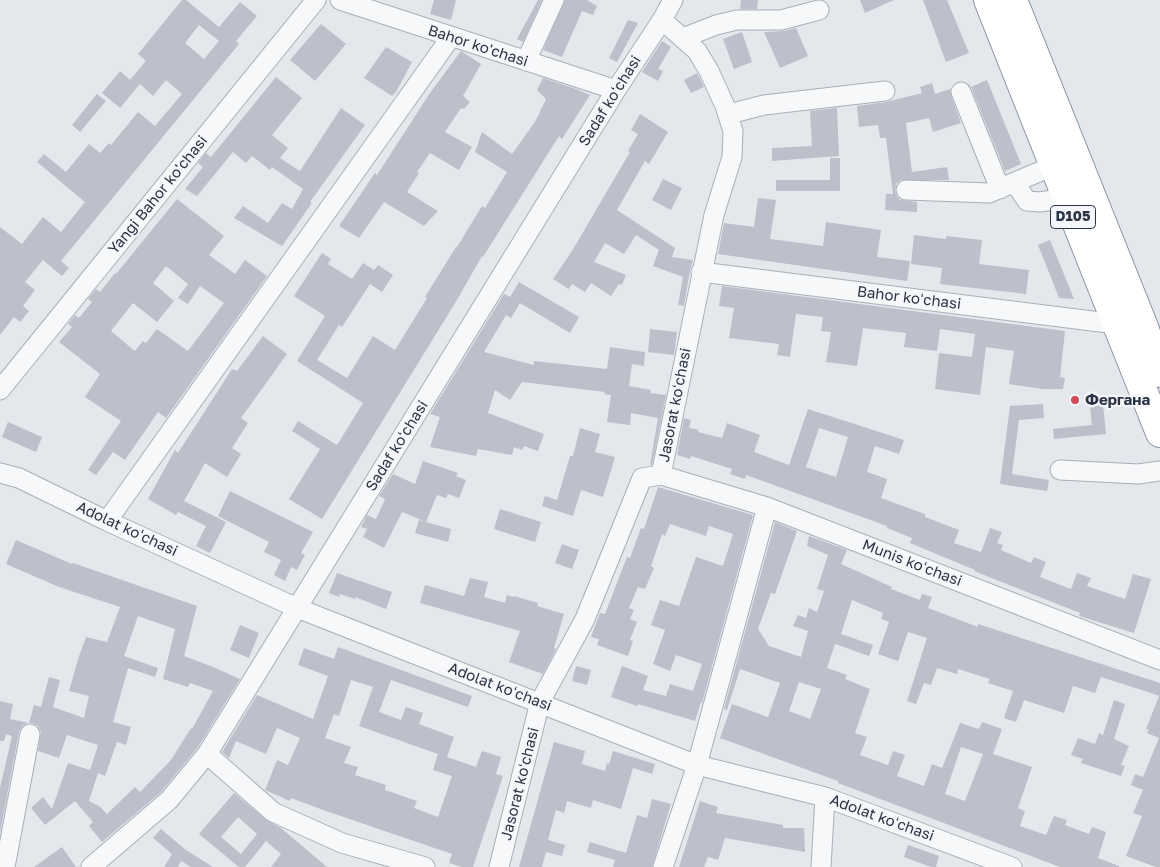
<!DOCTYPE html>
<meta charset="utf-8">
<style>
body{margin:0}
canvas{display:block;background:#e4e7ec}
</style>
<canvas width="1160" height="867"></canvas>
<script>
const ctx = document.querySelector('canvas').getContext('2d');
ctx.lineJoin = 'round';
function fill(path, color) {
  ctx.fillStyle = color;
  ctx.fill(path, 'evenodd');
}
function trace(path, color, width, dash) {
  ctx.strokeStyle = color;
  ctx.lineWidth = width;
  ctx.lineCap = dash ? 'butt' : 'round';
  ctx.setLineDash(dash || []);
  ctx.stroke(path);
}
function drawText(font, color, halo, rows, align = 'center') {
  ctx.font = font + ' "Golos Text",sans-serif';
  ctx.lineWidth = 4.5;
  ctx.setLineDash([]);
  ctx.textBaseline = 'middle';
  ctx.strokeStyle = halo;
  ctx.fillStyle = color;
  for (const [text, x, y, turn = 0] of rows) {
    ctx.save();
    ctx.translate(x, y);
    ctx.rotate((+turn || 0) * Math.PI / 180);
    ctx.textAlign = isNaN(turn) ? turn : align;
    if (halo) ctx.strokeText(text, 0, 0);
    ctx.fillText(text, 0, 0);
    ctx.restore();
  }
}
const building = new Path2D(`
 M182,0H186L219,27L240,2L257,16L236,41L239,44L61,261L69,268L62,276L43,260L25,282L35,290L23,306L29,311L20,322L14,317L0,335V227L22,244L43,217L61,232L85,202L37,162L44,154L66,172L89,144L100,153L109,143L111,145L138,112L155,126L182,94L166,80L153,96L140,84L120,108L102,93L120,71L130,80L146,61L138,54ZM199,25L219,41L204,59L185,43Z
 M434,0H456L451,20L430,14Z
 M538,0H542L523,42L517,39Z
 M565,0H587L597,6L593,15L582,11L562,57L543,50Z
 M741,0H758L757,9H740Z
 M860,0H894L865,13Z
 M923,0H947L969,53L946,62Z
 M628,20L638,23L617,62L609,58Z
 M321,24L346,44L315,81L290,60Z
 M796,28L808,56L780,68L764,32L784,31Z
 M742,32L752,62L734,69L723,39Z
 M662,41L671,47L658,69L663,71L658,81L642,72Z
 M386,47L412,62L396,92L392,96L364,78Z
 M461,51L481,64L463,96L470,102L464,109L461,108L445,132L472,147L459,170L430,153L417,172L419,173L407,192L438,211L424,226L384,202L359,238L339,226L375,173L377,175L430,93Z
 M697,73L704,87L691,93L684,80Z
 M276,77L302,98L272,135L288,148L280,158L300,171L341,108L365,125L310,202L312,203L282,246L234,218L243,206L268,223L282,203L292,209L303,189L272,167L270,170L252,156L246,163L233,152L197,196L185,189L203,167L198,163L206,153L211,157Z
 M543,78L576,89L590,95L562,139L559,136L483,257L482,256L457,300L322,519L289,499L320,449L292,431L298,421L337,445L363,403L297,361L325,316L294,296L322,253L331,259L328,264L352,279L363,263L374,270L378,265L393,275L382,292L370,284L342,327L339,325L317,360L347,378L373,336L395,350L427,298L425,297L456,247H457L482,206L485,208L507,172L475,152L482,132L512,154L535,122L546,99L537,90Z
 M987,80L1021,164L1005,171L971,87Z
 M932,83L935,94L950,89L951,96L961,123L933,132L929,118L906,123L912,172L947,167L949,180H901L896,184L895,190L896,195L900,200L917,202V212L885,210L886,194H893L886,138H880L878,125L859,127L857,106L886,102L922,93L920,87Z
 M97,94L106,101L80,132L72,125Z
 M837,108L839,156L772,161V148L812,146L810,111Z
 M640,114L668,132L649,164L645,161L617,210L675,248L672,257L693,260L690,270L684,306L678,305L683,277L653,266L659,250L636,235L624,254L605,243L594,262L626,275L622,285L619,284L611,296L591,283L585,292L572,284L569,289L553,279L572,251L630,152L628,151L638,134L631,130Z
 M830,158H840V191H776V180H830Z
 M663,179L682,188L671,210L652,200Z
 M758,198L776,200L770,239L823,246L826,222L881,230L877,257L910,261L907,281L718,254L724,223L754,227Z
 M177,199L224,236L209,255L235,274L245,260L267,276L166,418L158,412L125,460L113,452L96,475L88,470L121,421L85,397L100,374L59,342L72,327L68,324L75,315L79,318L92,302L88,299L96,289L100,292L115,273L116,274ZM166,266L188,284L178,298L188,304L200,286L224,303L188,351L157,329L146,343L143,341L135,351L111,331L133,303L157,322L174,301L153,283Z
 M914,235L946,239V236L982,240L979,264L1029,270L1026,294L940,284L942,268L911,264Z
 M1050,240L1074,299L1059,298L1052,280L1038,245Z
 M519,282L579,317L570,333L520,303L511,318L506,315L484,352L534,365V361L607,369L610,347L645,352L644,366L632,364L629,386L651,390L650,393L666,395L652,465H650L658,418L631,413L630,425L607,422L611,395L604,394L605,392L522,382L510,400L495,390L488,413L544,434L538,451L524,446L522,450L514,447L512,455L478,449L476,456L430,447L440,417L430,414L504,294L510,297Z
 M722,286L1065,331L1060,377L1065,378L1063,389H1042L1009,384L1014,351L986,347L980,395L935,389L939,353L972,357L975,334L940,329L937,351L904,347L906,333L863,328L857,366L826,362L831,332L821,331L823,317L796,314L790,357L777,355L779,344L729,338L734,308L719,306Z
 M650,329L677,332L674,355L648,352Z
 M263,336L287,354L241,418L248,423L232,448L241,454L227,477L205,463L184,501L226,522L210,553L196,546L206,526L178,512L176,515L148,499L175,450L178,453L232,369L237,371Z
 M1043,404L1044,418L1019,420L1012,474L1049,480L1047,491L1000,484L1010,406Z
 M1103,405L1106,434L1054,439L1053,429L1092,425L1090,407Z
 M808,409L904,440L899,454L875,446L867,472L887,479L881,498L925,514V517L959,530L954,543L981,552L990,528L1002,532L997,543L1003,545L1001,550L1031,563L1034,557L1046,562L1040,577L1071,589L1077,573L1091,578L1087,586L1125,599L1133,574L1151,579L1134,633L1079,616L1080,613L974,571L975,570L910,543L912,538L887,528V526L746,475L745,479L730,474L732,469L691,456L690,459L677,455L684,418L691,420L689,428L699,430L698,432L722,438L727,423L760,435L754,452L789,465ZM819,428L848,437L836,477L806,467Z
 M8,422L42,437L36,452L2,437Z
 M580,428L600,434L595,452L615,457L603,497L581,490L573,516L542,506L545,496L557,500L570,456H573Z
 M423,461L458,473L456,476L466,480L459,498L448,494L446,498L437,495L426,522L402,512L384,548L363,537L367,529L361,527L367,515L376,519L385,499L379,496L393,474L415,484Z
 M658,487L753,515L702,703L701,702L695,721L638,704L637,706L611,697L622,666L648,676L643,690L666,696L670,684L693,691L702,664L676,655L670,671L653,664L665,630L651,625L660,600L679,606L696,557L723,566L733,534L709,526L706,536L670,524L665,536L662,534L651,566L654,568L645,589L638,587L629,608L634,610L630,619L637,622L630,640L633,641L628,656L597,645L599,639L591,637L600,613L605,614L627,557L630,558L641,528L644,529Z
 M230,491L313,532L301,553L305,555L297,570L291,567L285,581L274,575L281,560L264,552L269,542L218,516Z
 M500,509L541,522L535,542L494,529Z
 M419,520L451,529L448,542L415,533Z
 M775,522L797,531L775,594L771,593L758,629L769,646L801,657L808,631L793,626L798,615L806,618L809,608L817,612L824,591L817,589L828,555L807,546L809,536L847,550L841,564L892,587L891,589L920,600L922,594L932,597L928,608L978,627V624L1160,683V696L1101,677L1095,693L1073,686L1064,713L1024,700L1016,722L1004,718L1013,691L988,683L990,679L958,669L957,674L937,668L931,685L924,683L916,704L907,701L927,638L908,632L898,661L878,654L889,622L881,619L883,613L852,600L841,634L873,645L869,656L835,644L827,668L847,675L845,679L870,689L855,733L867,737L860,755L888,765L893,751L905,755L897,776L924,786L932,764L942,768L960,723L979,729L982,722L1002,729L993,754L1032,767L1018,808L1025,811L1020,826L1046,835L1054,816L1067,820L1065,825L1089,834L1092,827L1106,832L1098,858L1119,866V867H1060L838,783V781L720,738L732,704L768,717L780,683L740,669L727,710L724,709ZM799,682L821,689L810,719L789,711ZM961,747L983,754L965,801L945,794Z
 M16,540L72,564L73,563L197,606L184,656L213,667L240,679L198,747L161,792L102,842L89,826L93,822L75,801L45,825L31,808L43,797L52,809L68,763L90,770L98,745L67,735L59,758L38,751L41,731L38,726L32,723H27L22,726L19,732L0,833V788L12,736L6,734L4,741H0V701L13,704L10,719L29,723L34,705L41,707L49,677L60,680L53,707L84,718L89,696L69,691L78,659L86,637L107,642L120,607L59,587L6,564ZM138,616L175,629L163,679L188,687L190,683L213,691L192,729L191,728L171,760L140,792L135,787L107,814L99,806L89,801L98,773L105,776L117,742L126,745L131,727L113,722L128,668L155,677L158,668L124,656Z
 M562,544L579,550L572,569L555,563Z
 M337,573L392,592L386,609L355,597V599L340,594L339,597L329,593Z
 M470,578L488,582L484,597L505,603L507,595L513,597L514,596L538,603L537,606L564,614L554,648L556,649L543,674L509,662L520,631L420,603L425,585L464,596Z
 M240,625L259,633L249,658L230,650Z
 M338,647L472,696L468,707L391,680L379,712L401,720L406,707L423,713L419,724L454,737L447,757L476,767L482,751L501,757L496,774L503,776L473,867H462L449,863L452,854L326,811L291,798L290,801L265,790L277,760L288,765L300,738L277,728L266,754L236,741L229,758L222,752L257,695L313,719L328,676L298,665L304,648L334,659ZM351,680L373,687L359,726L438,754L433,770L452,776L438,817L414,808L417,801L385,790L386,785L355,775L358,767L344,763L351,747L325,738L334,714L339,716Z
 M576,666L591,670L587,685L572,681Z
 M1159,696H1160V867H1156L1126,856L1142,816L1133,813L1143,790L1131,785L1135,774L1143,777L1159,738L1147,733L1149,730L1146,729Z
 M1114,700L1125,704L1114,739L1129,746L1121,765L1125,766L1121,776L1081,763L1083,759L1071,755L1078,738L1095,744L1099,733L1103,735Z
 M554,742L585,751L582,764L605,771L607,763L609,764L613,751L655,764L652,774L633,768L621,809L593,800L591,808L567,801L564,813L556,810L548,840L565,845L562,856L546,852L542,867H519Z
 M234,793L266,820L281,828L327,867H271L281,854L266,841L245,867H239L199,834ZM238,817L257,834L241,854L221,837Z
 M652,799L671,804L652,867H613L615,860L587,852L590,842L626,853L637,815L647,818Z
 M700,801L718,807L716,813L783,825V828H804L805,852L725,838L718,860L708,857L704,867H679Z
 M161,829L186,850L213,867H191L181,861L178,867H164L172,854L153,838Z
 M908,845L939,856L936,867H931L904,857Z
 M62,847L76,867H34Z`);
const minor = new Path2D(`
 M340,0L616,90
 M683,38L716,25L737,20H781L819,10
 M526,61L554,0
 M961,92L1000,189
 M729,114L764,105L885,91
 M1015,183L1027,201L1040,202L1066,198
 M906,190L989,193L1053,166
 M701,272L1116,324
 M0,390L316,0
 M1060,470L1138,474L1160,471
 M0,473L19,478L107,521L297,608L697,765L825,797L1012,867
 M661,475L714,215L732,157L733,131L725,106L709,71L697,51L662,20
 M107,521L451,37
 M207,754L273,812L342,843L425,867
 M5,867L30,734
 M91,867L169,800L207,754L616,90L662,20L673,0
 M499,867L540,702L585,619L642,478L661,475L767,507L1160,660
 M663,867L697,765L767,507
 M821,867L825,797`);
const highway = new Path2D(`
 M988,0L1160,433
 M1013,0L1144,327L1160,373`);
const markers = [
 [1075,400,5,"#d1495b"]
];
const shields = [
 [1073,217,45]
];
const shieldNames = [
 ["D105",1073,217]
];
const streetNames = [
 ["Bahor ko'chasi",478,46,18],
 ["Sadaf koʻchasi",610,101,-58],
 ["Yangi Bahor ko'chasi",158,195,-51],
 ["Bahor koʻchasi",909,298,7],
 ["Jasorat koʻchasi",675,405,-79],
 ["Sadaf koʻchasi",397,446,-58],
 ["Adolat koʻchasi",127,529,25],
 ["Munis koʻchasi",912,563,21],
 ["Adolat koʻchasi",500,687,21],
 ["Jasorat koʻchasi",520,784,-76],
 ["Adolat koʻchasi",882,818,20]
];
const poiNames = [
 ["Фергана",1085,400]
];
fill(building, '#bbc0ca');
trace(minor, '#a9aeb7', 21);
trace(highway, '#8b94a3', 30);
trace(minor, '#f7f8fa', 19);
trace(highway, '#fff', 28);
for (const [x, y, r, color] of markers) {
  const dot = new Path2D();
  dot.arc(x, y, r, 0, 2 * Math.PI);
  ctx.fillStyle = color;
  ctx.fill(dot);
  trace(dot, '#f4f6f9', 2);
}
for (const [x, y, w] of shields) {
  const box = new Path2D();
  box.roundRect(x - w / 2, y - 11.5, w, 23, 4);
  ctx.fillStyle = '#f4f6f9';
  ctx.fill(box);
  trace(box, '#2b3445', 1);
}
drawText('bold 14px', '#2b3445', null, shieldNames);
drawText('15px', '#2b3445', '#f4f6f9', streetNames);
drawText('bold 15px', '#2b3445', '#f4f6f9', poiNames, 'left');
</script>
